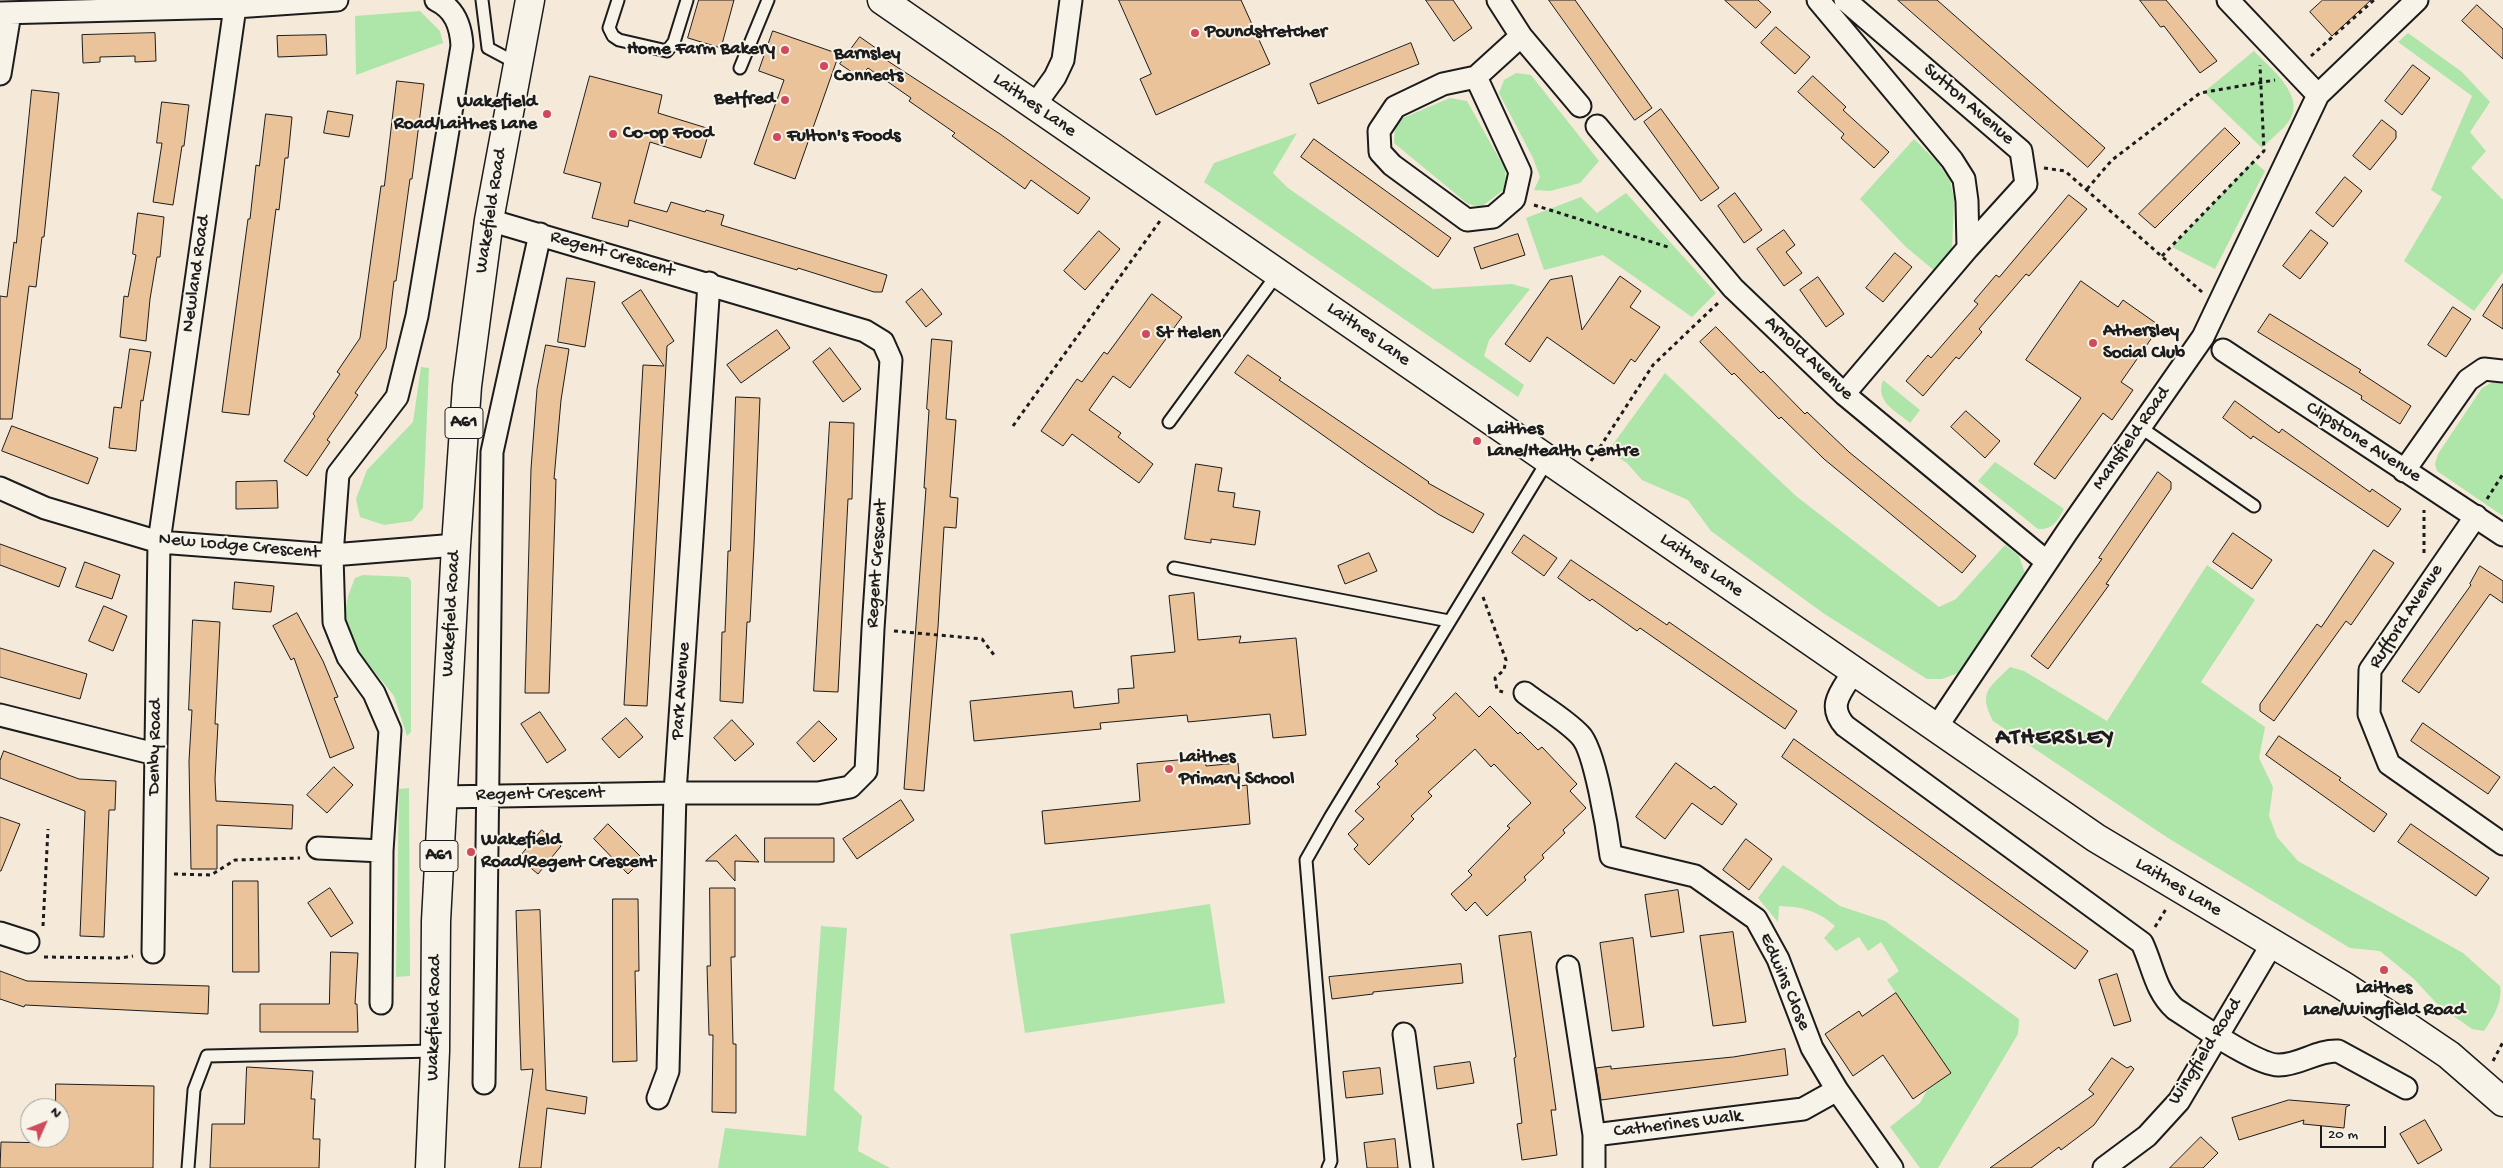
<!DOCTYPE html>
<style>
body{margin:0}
#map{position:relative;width:2503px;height:1168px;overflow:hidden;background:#f5e9d9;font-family:"Gochi Hand",sans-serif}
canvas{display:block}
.north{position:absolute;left:20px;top:1098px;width:50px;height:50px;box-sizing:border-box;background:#f7f3e8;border:1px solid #9f9d96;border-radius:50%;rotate:46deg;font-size:14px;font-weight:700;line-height:20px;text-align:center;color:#1c1c1c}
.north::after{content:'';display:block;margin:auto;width:18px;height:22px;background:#d1495b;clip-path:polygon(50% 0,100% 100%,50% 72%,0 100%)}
.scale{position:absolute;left:2320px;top:1126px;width:66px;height:22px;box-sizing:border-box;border:2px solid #1c1c1c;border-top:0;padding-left:6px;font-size:15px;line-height:18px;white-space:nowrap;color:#1c1c1c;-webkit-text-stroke:4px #f7f3e8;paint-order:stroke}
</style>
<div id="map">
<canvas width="2503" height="1168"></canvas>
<div class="north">N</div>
<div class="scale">20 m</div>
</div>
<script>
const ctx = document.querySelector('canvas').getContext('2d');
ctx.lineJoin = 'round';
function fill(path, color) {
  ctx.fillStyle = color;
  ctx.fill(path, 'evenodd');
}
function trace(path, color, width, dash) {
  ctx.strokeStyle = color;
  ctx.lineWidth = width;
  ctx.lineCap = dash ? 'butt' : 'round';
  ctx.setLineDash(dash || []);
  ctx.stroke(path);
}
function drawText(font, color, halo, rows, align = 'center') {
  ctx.font = font + ' "Gochi Hand",sans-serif';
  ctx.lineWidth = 4;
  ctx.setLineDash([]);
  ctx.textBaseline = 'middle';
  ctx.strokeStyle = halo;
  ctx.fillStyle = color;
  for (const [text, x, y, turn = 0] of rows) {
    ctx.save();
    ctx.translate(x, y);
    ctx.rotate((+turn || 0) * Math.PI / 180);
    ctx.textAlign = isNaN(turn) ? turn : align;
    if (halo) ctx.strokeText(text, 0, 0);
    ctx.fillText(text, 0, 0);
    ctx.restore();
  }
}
const green = new Path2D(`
 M420,11L440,31L443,43L356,75L355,16Z
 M2408,33L2462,72L2490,102L2470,132L2486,151L2471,168L2503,200V272L2474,311L2404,261L2442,197L2431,190L2472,96L2398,42Z
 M2254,51C2269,67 2307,96 2289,121C2282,131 2270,139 2262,148L2204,92Z
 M1516,73L1531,75L1599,161L1580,183L1550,191L1534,190L1540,177L1533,158L1499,93L1504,80Z
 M1450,98L1467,101L1505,169L1506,188L1481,207L1468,204L1394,143L1395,128L1403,118Z
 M1297,133L1273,173L1288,188L1433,289L1512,284L1530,289L1489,340L1484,356L1524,385L1518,397L1204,182L1214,163Z
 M1914,139L1938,163L1950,180L1954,199L1952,249L1936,272L1906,247L1860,199Z
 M2253,161L2265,171L2215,269L2172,247Z
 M1626,193L1716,293L1692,317L1603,255L1544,270L1526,218L1581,197L1597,213Z
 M421,367L429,368L423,508L412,521L384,525L360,517L356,499L367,470L413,422Z
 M1665,373L1796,496L1939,607L1956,599L2005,545L2019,556L2025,573L1958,673L1942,679H1927L1823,613L1711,531L1688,500L1642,480L1627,463L1608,451Z
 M1883,380L1920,410L1910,423C1895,410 1875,402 1883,380Z
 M2493,382L2503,384V516L2437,471L2435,464L2438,454L2482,388Z
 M1995,462L2064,509C2058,520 2053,530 2038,529L1978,481Z
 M2207,565L2255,600L2201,682L2265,727L2259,758L2273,787L2269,816L2277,837L2298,861L2463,953L2500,986C2503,1001 2493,1018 2484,1031L2472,1029L2438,1005L2414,979L2380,951L2350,948L2168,838L1993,721C1978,692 1989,688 2010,667L2024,671L2107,721Z
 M363,575L408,577L411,581V732L407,736L394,696L348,639L345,613L348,596L355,578Z
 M409,788L410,976L396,977L399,789Z
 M1783,865L1840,906L1885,921L2019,1019L2018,1034L1938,1168H1920L1890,1127L1920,1103L1927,1090L1951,1073L1887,980L1899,971L1881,942L1868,951L1859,937L1836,951L1824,938L1835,926C1817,910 1802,907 1779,906L1778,922L1758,898Z
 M1210,904L1225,1003L1025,1033L1010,934Z
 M821,926L847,928L834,1090L862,1116L858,1151L890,1168H718L725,1128L806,1136Z`);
const building = new Path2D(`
 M699,0H734L721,48L688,38Z
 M1119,0H1241L1270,64L1156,115L1140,79L1151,74Z
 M1426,0H1453L1472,28L1454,41Z
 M1549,0H1575L1652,108L1635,120Z
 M1725,0H1758L1771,12L1756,28Z
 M1898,0H1937L2105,148L2088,167Z
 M2140,0H2166L2217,61L2200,73L2164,26L2161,27Z
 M2323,0H2371L2332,36L2310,12Z
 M2477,5L2503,29V59L2462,21Z
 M1776,27L1810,57L1795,74L1761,43Z
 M773,31L839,54L795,179L754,164L784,80L759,71Z
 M155,33L156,61L135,62V56L100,57V62L83,63L82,35Z
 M326,35L327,55L278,57L277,36Z
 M860,37L880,51L877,54L1000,134L1090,198L1078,214L1031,180L1025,189L952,136L955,133L909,101L911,98L868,68L859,77L840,64Z
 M1411,43L1419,64L1318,104L1310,84Z
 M2413,65L2430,78L2402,115L2385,101Z
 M590,76L662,95L658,113L710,129L701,158L650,142L634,203L667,212L671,202L705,212L706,210L724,215L721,225L887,275L882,292H874L798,268L797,270L629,220L628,227L592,218L601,183L564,173Z
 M1813,76L1846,107L1843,110L1889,152L1874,168L1841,138L1844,134L1798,92Z
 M397,81L424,84L412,179H410L396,281H394L386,348L355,393L358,395L327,440L330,442L307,476L284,461L315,416L313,414L340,374L337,372L360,338L381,186H384Z
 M32,90L59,93L44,237H42L36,287L29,286L12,419H0V296L7,297L14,242L16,243Z
 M162,102L189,105L184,146H182L173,205L153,202L162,143H157Z
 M1661,109L1719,188L1701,201L1644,122Z
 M328,111L353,115L349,137L324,133Z
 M266,114L292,117L288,158H285L279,210L276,209L249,415L222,412L248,219H250L256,165L259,166Z
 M2382,120L2396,131V138L2370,170L2353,156Z
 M2225,128L2240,143L2155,228L2139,214Z
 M1314,139L1451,238L1438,257L1301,157Z
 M2345,177L2362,191L2333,227L2316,213Z
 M1735,193L1762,230L1744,243L1718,206Z
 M2069,195L2087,209L2029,276L2026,274L1979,329L1982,332L1959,359L1956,357L1923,396L1906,381L1928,355L1931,358L1978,304L1974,301L1996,275L1999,277Z
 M138,213L164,217L160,257H157L150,299L146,341L120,337L124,296L128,297L136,255L133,254Z
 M1784,230L1795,245L1786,252L1802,273L1784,286L1757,249Z
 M2311,230L2328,243L2300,279L2283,266Z
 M1099,231L1120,249L1085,290L1064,271Z
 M1518,234L1525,255L1481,269L1474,248Z
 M1895,253L1912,267L1883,302L1866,288Z
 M1572,276L1582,330L1620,276L1641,291L1630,307L1660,327L1635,362L1631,359L1614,384L1547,337L1530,362L1505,344L1550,280Z
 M1818,277L1844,314L1826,327L1800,290Z
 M567,278L595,282L585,347L558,342Z
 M2081,281L2118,307L2123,300L2160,326L2121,382L2133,390L2112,420L2103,413L2055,479L2034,464L2081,398L2026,360Z
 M2503,284V329L2483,316Z
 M922,289L942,314L926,327L906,302Z
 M641,290L674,341L667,346L647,706L624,705L643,365L664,366L622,303Z
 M1152,294L1182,317L1130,388L1113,376L1089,410L1121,433L1118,437L1153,464L1139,483L1072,434L1063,446L1041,431L1077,379L1082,382L1104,352L1107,354Z
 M2453,307L2471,319L2446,357L2428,345Z
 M2270,314L2361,370L2359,372L2411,406L2400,424L2361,399L2362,396L2258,332Z
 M1716,327L1761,373L1763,371L1805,414L1807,412L1849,452L1976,556L1962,573L1824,459L1781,417L1779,419L1734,373L1732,375L1700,342Z
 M777,330L790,348L741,383L727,365Z
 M932,339L952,341L946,419L956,420L950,497L958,498L956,528L944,527L938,627L924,791L904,789L923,530L926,488H924L929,410L927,409Z
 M546,345L569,349L561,400L554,479H556L555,514L549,693H525L531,469L537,389Z
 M830,348L861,389L843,402L813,362Z
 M130,349L151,352L143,401L141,400L136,451L109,448L114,407L121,408Z
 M1248,355L1281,378L1279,380L1429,482L1428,483L1484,514L1473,533L1438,514L1368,467L1235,373Z
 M736,397L760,398L754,545L750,622H747L743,703L720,701L722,632H725L728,551H730Z
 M2235,401L2279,433L2282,429L2370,492L2372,489L2401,509L2388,527L2253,436L2251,439L2223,418Z
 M1966,411L2000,441L1985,458L1951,427Z
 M830,422L854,423L852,499H848L838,692L814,691Z
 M12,426L98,458L88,484L2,451Z
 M1196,464L1222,468L1218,491L1235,493L1233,507L1260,511L1255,545L1211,539V543L1185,539Z
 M2158,472L2171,482V489L2106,584L2109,585L2048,669L2031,656L2102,559L2099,558Z
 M277,481L278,508L236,509V482Z
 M2233,533L2272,560L2252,589L2213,562Z
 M1524,535L1557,558L1544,576L1512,553Z
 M0,544L66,568L59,587L0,565Z
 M2374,550L2394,563L2351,625L2346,621L2274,721L2260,711V704L2317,624L2321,627Z
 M1369,553L1377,571L1345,584L1338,566Z
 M1571,560L1667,625L1669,622L1797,711L1785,729L1640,628L1637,631L1592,599L1590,601L1558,578Z
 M85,562L120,575L112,599L76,587Z
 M2480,566L2503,581V603L2490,594L2419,693L2402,681L2471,585L2470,584Z
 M235,582L274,586L271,612L233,609Z
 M1194,593L1198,640L1241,636L1239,643L1296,638L1306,735L1273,738L1270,714L1188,722L1187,715L1100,723L1101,729L974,741L970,701L1072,691L1074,708L1119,703L1118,689L1134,688L1131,656L1175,652L1169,596Z
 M104,606L127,616L113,651L89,641Z
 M297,613L323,661L338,697L334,698L354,748L330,758L294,658L291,660L273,626Z
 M193,620L220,622L215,724H218L215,779L216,801L293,805L292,829L217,825V869H191L189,761L192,710H189Z
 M0,648L87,674L80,699L0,677Z
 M1456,693L1479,717L1490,706L1518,734L1520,732L1538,750L1542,747L1577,784L1570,791L1586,808L1563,830L1565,833L1542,855L1544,858L1524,877L1526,880L1487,916L1475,902L1466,911L1451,894L1472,875L1468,871L1510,828L1507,826L1531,803L1494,764L1491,767L1475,749L1428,792L1432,796L1411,816L1414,819L1369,865L1354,849L1358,845L1348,834L1364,819L1355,811L1380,787L1377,784L1398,764L1395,761L1419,739L1416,736L1436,718L1433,715Z
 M540,712L566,750L547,763L521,724Z
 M626,718L643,737L619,758L602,739Z
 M732,720L754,744L735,761L714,738Z
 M819,721L837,739L814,762L797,743Z
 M2423,723L2500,777L2488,794L2411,741Z
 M2279,736L2341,778L2339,780L2387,814L2374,832L2266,755Z
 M1794,739L2088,951L2075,969L1782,757Z
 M4,751L79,779L116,781L115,810H109L104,937L80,936L85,811L0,778V761Z
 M1205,758L1206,766L1238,763L1240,786L1247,785L1250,824L1045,844L1042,811L1140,801L1137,764Z
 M1676,763L1711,789L1714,786L1737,804L1722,825L1692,803L1665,839L1636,817Z
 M334,767L353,785L327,813L307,795Z
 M901,800L914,820L857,859L843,839Z
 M0,817L20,824L1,871H0Z
 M608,824L643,859L628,874L594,839Z
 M2411,824L2489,878L2476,896L2398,842Z
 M542,830L561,846L538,874L519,858Z
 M736,835L759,862L735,861V881L717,861H706Z
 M765,838H834V862H765Z
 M1746,839L1772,859L1749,890L1723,870Z
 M233,881H258L259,972H233Z
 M330,888L353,923L331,937L308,903Z
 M710,888H735V957H731L733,1044H736V1113L712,1112L713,1035H709L707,966H710Z
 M1678,890L1684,932L1651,937L1645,895Z
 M613,899H638L639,971H635L637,1061L613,1062Z
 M540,910L546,1090L587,1097L585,1114L547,1108L541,1168H519L533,1069L521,1070L516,911Z
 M1531,932L1556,1110H1551L1557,1155L1522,1160L1517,1124L1522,1123L1514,1058L1516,1057L1499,936Z
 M1733,932L1746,1022L1713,1026L1700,936Z
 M1633,938L1644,1027L1612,1031L1600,943Z
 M331,952L358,953L355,1004H357L358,1032H260V1004H329Z
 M1461,964L1463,983L1373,992V994L1332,999L1329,977Z
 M0,971L27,981L209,986L208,1014L25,1005L24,1007L0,999Z
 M2117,974L2131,1021L2114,1026L2099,980Z
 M1896,993L1951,1073L1913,1099L1883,1055L1853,1076L1825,1034L1859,1011L1862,1016Z
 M1785,1049L1788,1075L1601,1100L1596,1068L1611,1066V1069L1733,1057Z
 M2112,1058L2127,1068L2131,1066L2134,1069L2094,1125L2061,1150L2059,1147L2031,1168H1990L2094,1094L2089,1090Z
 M1470,1062L1474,1083L1437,1089L1434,1067Z
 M247,1067L313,1071L311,1099H315L313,1139H320L319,1168H210L212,1124H244Z
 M1380,1068L1383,1094L1346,1098L1343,1072Z
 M56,1084L154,1086L153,1168H0L1,1142L55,1143L56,1138H60V1108H56Z
 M2289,1100L2350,1105L2346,1107L2344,1128L2303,1124L2304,1120L2239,1140L2232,1118Z
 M2425,1120L2442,1150L2418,1164L2400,1134Z
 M2201,1137L2218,1153L2203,1168H2170Z
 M1395,1139L1398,1168H1367L1364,1143Z`);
const path = new Path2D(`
 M2311,56L2374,0
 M2044,168L2065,171L2202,292
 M2087,189L2112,160L2200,93L2275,80
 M1534,205L1671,248
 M2162,256L2264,151L2260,65
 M1013,426L1160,221
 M1591,461L1653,365L1718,303
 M2487,499L2503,474
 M2424,553V510
 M1483,597L1506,660L1504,670L1495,678L1497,690L1503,692
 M894,631L982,639L994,655
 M174,874L211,875L235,860L300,858
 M43,926L48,829
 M2155,927L2166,909
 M44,957L120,958L133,956
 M2493,1061L2503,1042`);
const lane = new Path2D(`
 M482,0L488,48L518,64
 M618,0L609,28L613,36L619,40L667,51L674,42L687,0
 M740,68L768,0
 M1169,422L1278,273
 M2140,427L2254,506
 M1174,568L1449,621
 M188,1168L194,1090L207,1056L435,1051
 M1328,1168L1331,1161L1306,860L1331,816L1548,460`);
const street = new Path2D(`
 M1498,0L1521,36L1580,106
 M1818,0L1952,160L1964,179L1967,201L1968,248L1844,394
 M1845,0L2021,151L2026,184L1968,248
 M2228,0L2318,95
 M0,13L235,7L337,0
 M0,74L10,13
 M1476,77L1520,172L1514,199L1493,217L1467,220L1392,165L1380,152L1379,131L1395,107L1443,84L1476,77L1521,36
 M1034,106L1055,77L1063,60L1071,0
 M1597,126L1733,288L1844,394L2047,562
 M2223,350L2503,535
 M2404,471L2468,380L2484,369L2503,371
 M0,488L45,508L159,542L332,555L456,545
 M2476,516L2370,670L2369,714L2389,764L2503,844
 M1854,671C1842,691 1826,705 1845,726L2142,943C2153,966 2155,991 2175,1009C2196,1022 2257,1066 2279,1065C2300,1065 2317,1050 2338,1051L2406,1088
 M1525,693C1543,707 1565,719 1580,735C1595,749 1608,833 1611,856L1695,876L1756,919L1778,959L1812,1048L1837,1090L1892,1168
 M0,715L155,754
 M1936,728L2067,532L2203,337L2318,95L2417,0
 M442,797L675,793H818L850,787L866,771L873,629L891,360L883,342L865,331L489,220
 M318,848L382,851
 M0,933L28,942
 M153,952L159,542L235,7
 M1568,967L1594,1135L1803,1109L1837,1090
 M381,1003L382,851L390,730L374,693L348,657L334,622L332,555L338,474L397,397L417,316L462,46C461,26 455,9 436,0
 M1404,1034L1422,1168
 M484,1083L492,452L540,234
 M658,1098L668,1071L675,793L709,283
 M1594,1135V1168
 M2104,1168L2147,1136L2179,1101L2272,944`);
const secondary = new Path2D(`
 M882,0L2096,838L2342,985L2412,1030L2449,1055L2503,1102`);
const primary = new Path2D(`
 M430,1168L435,1051L436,921L456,545L467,386L489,220L530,0`);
const markers = [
 [1195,33,5,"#d1495b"],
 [785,50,5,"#d1495b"],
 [824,66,5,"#d1495b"],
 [785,100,5,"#d1495b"],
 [547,114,5,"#d1495b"],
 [613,134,5,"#d1495b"],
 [777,137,5,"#d1495b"],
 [1146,334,5,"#d1495b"],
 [2093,343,5,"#d1495b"],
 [1477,441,5,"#d1495b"],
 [1169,769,5,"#d1495b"],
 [471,852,5,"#d1495b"],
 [2384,970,5,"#d1495b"]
];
const shields = [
 [464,423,38],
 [439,856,38]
];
const shieldNames = [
 ["A61",464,423],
 ["A61",439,856]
];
const poiNames = [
 ["Poundstretcher",1205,33],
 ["Home Farm Bakery",775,50,"right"],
 ["Barnsley",834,55],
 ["Connects",834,77],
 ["Betfred",775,100,"right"],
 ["Wakefield",537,103,"right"],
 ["Road/Laithes Lane",537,125,"right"],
 ["Co-op Food",623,134],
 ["Fulton's Foods",787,137],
 ["Athersley",2103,332],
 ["Social Club",2103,354],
 ["St Helen",1156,334],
 ["Laithes",1487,430],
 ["Lane/Health Centre",1487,452],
 ["Laithes",1179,758],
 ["Primary School",1179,780],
 ["Wakefield",481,841],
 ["Road/Regent Crescent",481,863],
 ["Laithes",2384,989,"center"],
 ["Lane/Wingfield Road",2384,1011,"center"]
];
const streetNames = [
 ["Sutton Avenue",1968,105,41],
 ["Laithes Lane",1034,106,35],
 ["Wakefield Road",492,211,-81],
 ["Regent Crescent",612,255,16],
 ["Newland Road",197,274,-82],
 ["Laithes Lane",1368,335,35],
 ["Arnold Avenue",1808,359,43],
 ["Mansfield Road",2132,439,-55],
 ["Clipstone Avenue",2363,443,33],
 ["New Lodge Crescent",239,547,5],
 ["Regent Crescent",878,564,-86],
 ["Laithes Lane",1701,566,35],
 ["Wakefield Road",452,614,-87],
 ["Rufford Avenue",2407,617,-57],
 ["Park Avenue",682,691,-86],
 ["Denby Road",156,747,-89],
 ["Regent Crescent",540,795,-1],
 ["Laithes Lane",2178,888,31],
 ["Edwins Close",1784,982,67],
 ["Wakefield Road",435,1018,-89],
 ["Wingfield Road",2206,1052,-58],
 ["Catherines Walk",1678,1125,-7]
];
const districtNames = [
 ["ATHERSLEY",2055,739]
];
fill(green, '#aee5a8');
fill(building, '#ebc39b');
trace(building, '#1c1c1c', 1);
trace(lane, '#1c1c1c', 15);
trace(street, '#1c1c1c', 25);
trace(secondary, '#1c1c1c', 31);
trace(primary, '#1c1c1c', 31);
trace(path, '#1c1c1c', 3, [4, 4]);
trace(lane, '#f7f3e8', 11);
trace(street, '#f7f3e8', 21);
trace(secondary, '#f7f3e8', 28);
trace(primary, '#f7f3e8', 28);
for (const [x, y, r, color] of markers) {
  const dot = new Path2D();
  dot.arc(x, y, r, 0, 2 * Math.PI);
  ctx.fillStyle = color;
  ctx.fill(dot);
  trace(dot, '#f7f3e8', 2);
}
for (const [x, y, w] of shields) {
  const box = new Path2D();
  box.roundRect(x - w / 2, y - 15.5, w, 31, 4);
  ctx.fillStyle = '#f7f3e8';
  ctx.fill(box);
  trace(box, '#1c1c1c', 1);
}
drawText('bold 18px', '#1c1c1c', null, shieldNames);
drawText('bold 19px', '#1c1c1c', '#f7f3e8', poiNames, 'left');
drawText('19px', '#1c1c1c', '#f7f3e8', streetNames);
ctx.letterSpacing = '1px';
drawText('bold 24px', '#1c1c1c', '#f7f3e8', districtNames);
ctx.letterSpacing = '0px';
</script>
